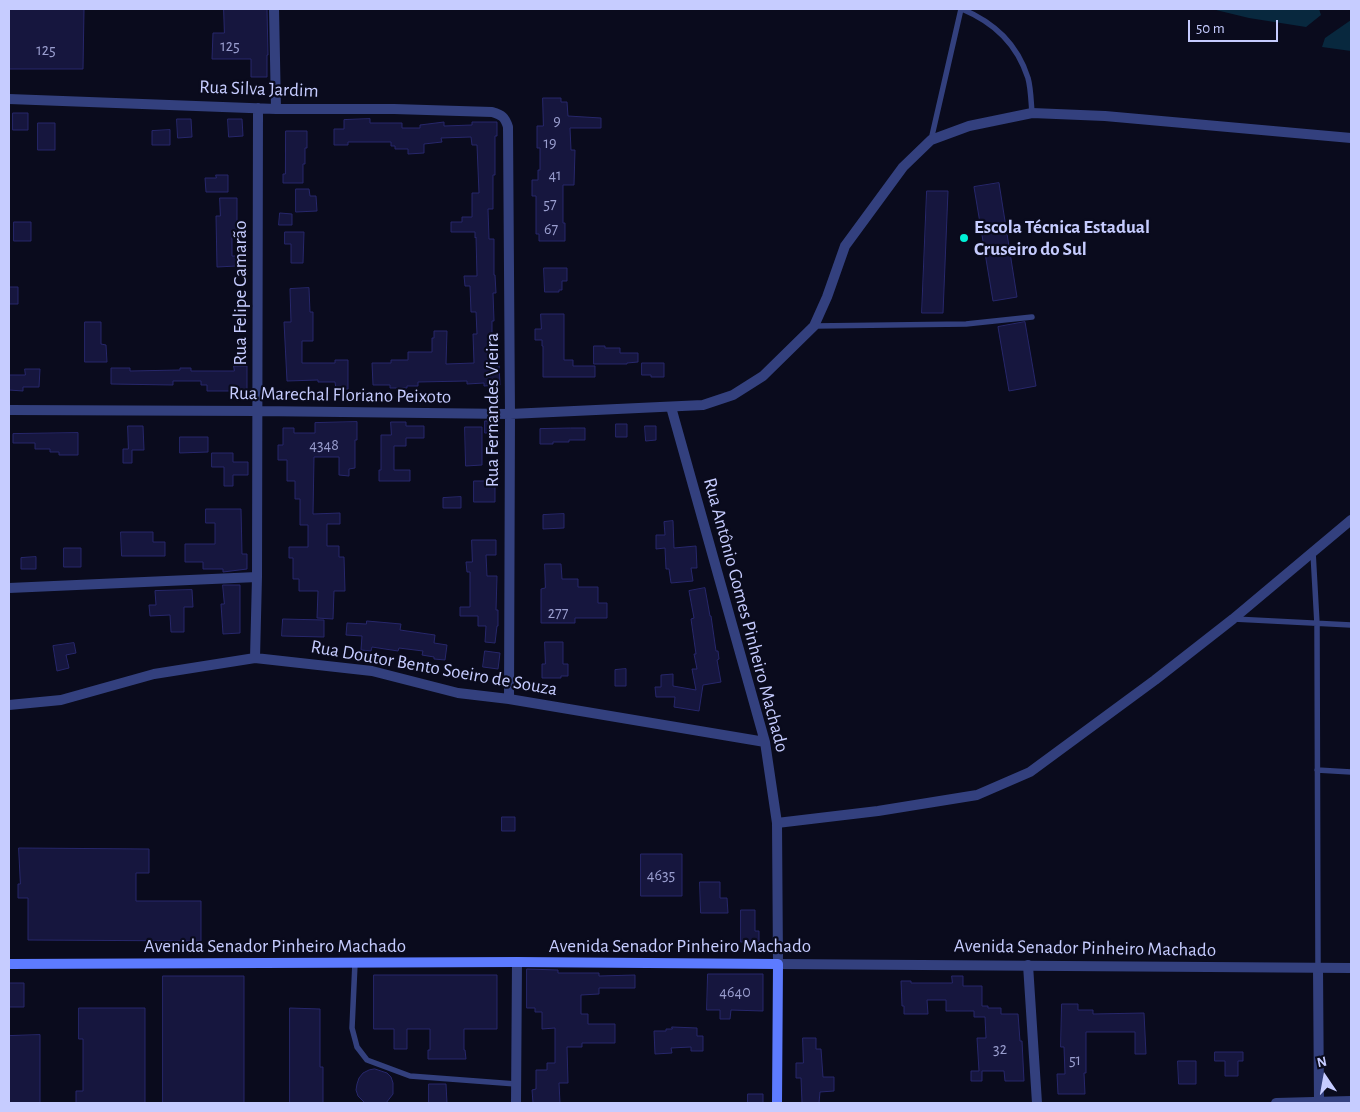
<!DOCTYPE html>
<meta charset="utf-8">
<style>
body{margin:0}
#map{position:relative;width:1360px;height:1112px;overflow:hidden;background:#0a0b1d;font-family:"Alegreya Sans",sans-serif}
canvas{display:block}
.frame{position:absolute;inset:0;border:10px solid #c6ccff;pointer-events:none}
.north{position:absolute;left:1300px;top:1052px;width:50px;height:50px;-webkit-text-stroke:4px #0a0b1d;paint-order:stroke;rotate:348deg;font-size:14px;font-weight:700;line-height:20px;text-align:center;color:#c6ccff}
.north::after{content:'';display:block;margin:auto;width:18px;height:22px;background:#c6ccff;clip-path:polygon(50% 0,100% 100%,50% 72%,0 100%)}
.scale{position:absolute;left:1188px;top:20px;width:90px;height:22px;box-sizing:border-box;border:2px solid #c6ccff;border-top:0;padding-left:6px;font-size:15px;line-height:18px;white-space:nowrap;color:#c6ccff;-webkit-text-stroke:4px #0a0b1d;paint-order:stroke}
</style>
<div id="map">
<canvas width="1360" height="1112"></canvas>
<div class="frame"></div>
<div class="north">N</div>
<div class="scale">50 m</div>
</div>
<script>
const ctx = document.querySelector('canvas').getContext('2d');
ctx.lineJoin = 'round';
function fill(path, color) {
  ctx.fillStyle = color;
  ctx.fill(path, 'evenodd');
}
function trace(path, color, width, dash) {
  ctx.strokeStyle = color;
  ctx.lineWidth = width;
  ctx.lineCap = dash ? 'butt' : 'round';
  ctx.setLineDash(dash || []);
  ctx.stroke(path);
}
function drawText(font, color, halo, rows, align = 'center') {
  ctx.font = font + ' "Alegreya Sans",sans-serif';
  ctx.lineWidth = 4.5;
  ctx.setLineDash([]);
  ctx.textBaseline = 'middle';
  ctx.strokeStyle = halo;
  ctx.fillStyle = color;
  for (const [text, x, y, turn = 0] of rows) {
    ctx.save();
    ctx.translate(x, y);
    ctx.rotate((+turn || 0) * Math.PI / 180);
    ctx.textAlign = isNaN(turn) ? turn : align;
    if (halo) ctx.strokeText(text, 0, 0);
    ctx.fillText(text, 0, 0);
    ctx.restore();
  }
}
const water = new Path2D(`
 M1207,9H1319L1321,15L1306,27L1249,18L1216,10Z
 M1351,20V51L1322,47L1325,38Z`);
const building = new Path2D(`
 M9,9H84L83,69H9Z
 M224,9H267L268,55H267V77H251V59H212L213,33H224Z
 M543,98H561V102H567L568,116L601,118V128H570L571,150H575L574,185H563V223H565V241H539V234H536V196H532V180H538V170H540V148H537V126H543Z
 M13,113H28V130H13Z
 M177,119H191L192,137L178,138Z
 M228,119H242L243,136L229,137Z
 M370,119V123H402V128H420V125L444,122V126L472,125V122H497V136H495V175H493V209H488L489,239H494V275H495L496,293H493L494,321H492V365H499L500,385L484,386V383L467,384V381L418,382V386H407V388H390V385H373L372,363H391V360H408V352H432V338H434V331H447L446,364L474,363L473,334H477L476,312H471L470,286H465L464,276H477L476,237L475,238V232H451V222H462V217H472V193H479L477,145H472L471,137L441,138L442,142L424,144V153L408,154V149H395V146H391V142H348V145H334V129H344V120Z
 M38,123H55V150H38Z
 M170,130V145H152V131Z
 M286,131H307V148H305V164H303V183H283V174H285Z
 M216,175H228V192H206L205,178H216Z
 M999,183L1017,297L993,301L974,187Z
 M296,189H309L310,196H316L317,211L296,212Z
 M927,191H948L943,313H922Z
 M220,198H237V234H232V256H237V266L217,267L216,216H220Z
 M280,213L292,214V225H279Z
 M14,222H31V241H14Z
 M285,232H304L303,263H291V244H285Z
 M544,268H567V281H562V290H559V292H545Z
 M9,287H18V304H9Z
 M309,288L310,312H313V341H302V363H335V360H348V389H336L335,382H318V380L287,381L284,322H291L290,289Z
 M541,314H564V360H573V366H595V377H543V346H542V340H535V329H541Z
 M85,322H101V344L106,345L107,362H85Z
 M1025,322L1036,386L1009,391L998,327Z
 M594,346H605V348H620V353H638V362L627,363V364H594Z
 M642,363H664V377H651V375H642Z
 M234,366H247V391H207V385H201V381H173V385L111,384V368H130V371L180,370V368H191V371H234Z
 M25,369H40L39,387H23V391L9,390V375H25Z
 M485,421H498L499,433H485Z
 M357,422V440H355V468L349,469V476L339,475V457H314L313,514L340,513V524H327V546H339V557H344L345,591H334L333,619L317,618L318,591H299V579H293V558H289V547H308V525H300V499H295V481H287V460H278V445H283V428H294V433H315V423Z
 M391,422H406V426H424V438H406V446H394V470H410V481H379V470H381V435H391Z
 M616,424H627V437H616Z
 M128,426H143L144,450H132V463H123V449H128Z
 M645,426H656V440L646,441Z
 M465,427H482V465L466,466Z
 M571,428H585V440H569V442H553V444H540V429Z
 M78,433V455H59V452H50V449H35V443H13V434Z
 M180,437H208V452L180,453Z
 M212,453H233V462H248V475H233V486H224V467H212Z
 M474,481H495V502H474Z
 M461,497V508H443V498Z
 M206,509H241L242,554H247V569L223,572V569H203V562H185V544H215V523H206Z
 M564,514V528L543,529V515Z
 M673,521L674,548L696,546L697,568H691L693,581L671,583L669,569H666L665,548L656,549V535H665L664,522Z
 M121,532H153V542H165V556H122Z
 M472,540H496V555H486L487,576H497L496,610H498V626H497L495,643L485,642L486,626H478V616H460V607H470V572H467L466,562H472Z
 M64,548H81V567H64Z
 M36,557V569H21V558Z
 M545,564H561L562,579H578V587H598V603H607V618H575V623H541V589L545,588Z
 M223,585H240V633L223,634L221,604H224Z
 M705,588L710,616H711L716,651H718L719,659L717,660L721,682L703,685L699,711L674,707L675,697H656L655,687H661V675L673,674V686L696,690L692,669H697L694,654H696L691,619L694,618L689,591Z
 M192,590L193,607H184V632H171L170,615L150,616L149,605H156L155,591Z
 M283,619L324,620V637L282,636Z
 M367,621L401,624L400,630L435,635L434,643L447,645L445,660L434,659V657L422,655L423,651L399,648L398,651L372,647L371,651L361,650L362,636L346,635L347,623L366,624Z
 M545,642H563V664H568V676H561V678H542V664H545Z
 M74,643L76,653L66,655L69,668L57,671L53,646Z
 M485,651L500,653L498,669L483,667Z
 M626,669V686H615V670Z
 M502,817H515V831H502Z
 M19,848L149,849V873H136V901H201V941L28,940V898H18V884H20Z
 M641,854H682V896H641Z
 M700,882H720V898H727L728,913H701Z
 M741,910H755V931H759V942H741Z
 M527,969L558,970V973H599V976L635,975V988H599V994L581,995V1014H588V1024H615V1043H582V1047H567L568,1083H559L560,1103H533L532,1090L536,1089V1070H547V1063H555V1028L542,1029V1012H535V1008H527Z
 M708,974H763V1011L731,1010L730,1019H720V1010H707Z
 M374,975H497V1029H464V1050H465L466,1059H428V1050H430V1029H407V1049H394V1029H374Z
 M163,976H244V1103H163Z
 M952,976H963V986H982V1006H988V1008H1001V1014H1018L1020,1041H1022L1024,1081H1005L1004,1071H982V1081H971V1071H979L977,1038H986L985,1017H974V1011H946V1000H927L928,1014H904V1006H902L901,981H911V983H952Z
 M9,983H24V1007H9Z
 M1062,1004H1078V1010H1093V1014L1144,1013L1146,1054H1135V1032H1086V1073H1084L1085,1094H1058L1057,1074H1065L1064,1047H1061Z
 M79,1008H145V1103H76V1091H83V1039H79Z
 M290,1008L320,1009V1067H323V1103H290Z
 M672,1027L697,1028V1036H703V1051H691V1047L671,1048L672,1053L655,1054L654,1031H666V1029H672Z
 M40,1035V1103H9V1036Z
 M803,1038H816V1049H821L823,1077H834V1091L820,1092L819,1103H802L801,1078H796V1063H803Z
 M1215,1052H1243V1061H1238V1076H1225V1061H1215Z
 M1178,1061H1196V1084H1179Z
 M375,1069L387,1073L391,1077L393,1083V1094L386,1103H365L358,1096L356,1090L357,1084L359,1078L363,1073L369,1070Z
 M429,1084H446L447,1103H429Z
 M748,1094H763V1103H748Z`);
const service = new Path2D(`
 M962,9C995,23 1017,44 1028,78C1031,89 1031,102 1032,113
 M931,140L961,9
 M814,326L966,324L1032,317
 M1313,552L1317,624L1318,968
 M1234,619L1351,625
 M1317,770L1351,772
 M355,963L352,1028L357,1047L367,1060L410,1076L516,1084`);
const minor = new Path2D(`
 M274,9L276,109
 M9,99L276,109H394L492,112C502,115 505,117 508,127L510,414L509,699
 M671,407L765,742L777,823L778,964
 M9,410L258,411L510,414L703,405L733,395L763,376L814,326L827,297L845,246L903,167L931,140L969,126L1032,113L1105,116L1351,138
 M9,588L257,577
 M255,658L257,577L258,108
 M9,705L61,700L154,674L255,658L372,671L458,693L509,699L765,742
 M777,823L878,811L977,795L1030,772L1155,680L1233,619L1351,520
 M1028,965L1037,1103
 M1318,968L1319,1103
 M516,1103L517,962
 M1276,1103L1351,1101`);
const tertiary = new Path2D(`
 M778,964L1351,968`);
const secondary = new Path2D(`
 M9,964L517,962L778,964L777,1103`);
const markers = [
 [964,238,5,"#00f1d6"]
];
const numberNames = [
 ["125",230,46],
 ["125",46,50],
 ["9",557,121],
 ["19",550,143],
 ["41",555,175],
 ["57",550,204],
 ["67",551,229],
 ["4348",324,445],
 ["277",558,613],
 ["4635",661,875],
 ["4640",735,992],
 ["32",1000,1049],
 ["51",1075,1060]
];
const streetNames = [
 ["Rua Silva Jardim",259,89,2],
 ["Rua Felipe Camarão",240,293,-90],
 ["Rua Marechal Floriano Peixoto",340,395,1],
 ["Rua Fernandes Vieira",492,410,-90],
 ["Rua Antônio Gomes Pinheiro Machado",746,615,75],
 ["Rua Doutor Bento Soeiro de Souza",434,668,10],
 ["Avenida Senador Pinheiro Machado",275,946],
 ["Avenida Senador Pinheiro Machado",680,946],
 ["Avenida Senador Pinheiro Machado",1085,948,1]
];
const poiNames = [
 ["Escola Técnica Estadual",974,227],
 ["Cruseiro do Sul",974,249]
];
fill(water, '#08283e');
fill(building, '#16163e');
trace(building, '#27276b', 1);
trace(service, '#33407e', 5.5);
trace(minor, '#33407e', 10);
trace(tertiary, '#33407e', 10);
trace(secondary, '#5d7bff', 10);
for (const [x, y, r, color] of markers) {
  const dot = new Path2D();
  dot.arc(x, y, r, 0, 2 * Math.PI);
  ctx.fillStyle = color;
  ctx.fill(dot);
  trace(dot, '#0a0b1d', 2);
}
drawText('16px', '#9a9ecf', null, numberNames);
drawText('19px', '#c6ccff', '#0a0b1d', streetNames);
drawText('bold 19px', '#c6ccff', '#0a0b1d', poiNames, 'left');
</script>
